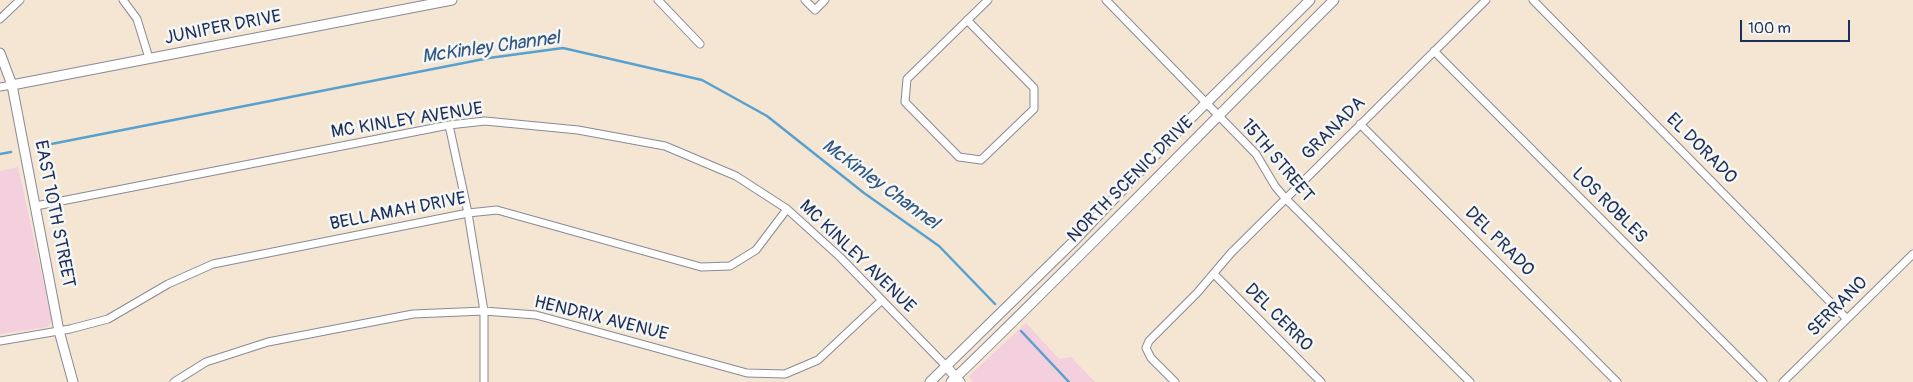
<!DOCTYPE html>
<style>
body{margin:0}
#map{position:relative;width:1913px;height:382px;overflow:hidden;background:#f4e6d2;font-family:Pangolin,sans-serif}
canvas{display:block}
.scale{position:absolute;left:1740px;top:20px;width:110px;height:22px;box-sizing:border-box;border:2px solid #1b2f5e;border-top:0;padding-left:6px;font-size:15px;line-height:18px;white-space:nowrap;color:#1b2f5e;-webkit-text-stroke:4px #f6f6f2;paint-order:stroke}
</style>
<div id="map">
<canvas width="1913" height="382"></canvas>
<div class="scale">100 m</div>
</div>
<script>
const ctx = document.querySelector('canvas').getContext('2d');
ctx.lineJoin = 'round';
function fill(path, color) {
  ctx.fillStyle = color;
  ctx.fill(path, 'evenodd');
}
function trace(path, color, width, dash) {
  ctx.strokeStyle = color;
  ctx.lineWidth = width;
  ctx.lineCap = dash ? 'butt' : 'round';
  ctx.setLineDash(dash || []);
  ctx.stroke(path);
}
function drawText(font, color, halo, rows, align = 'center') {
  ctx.font = font + ' Pangolin,sans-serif';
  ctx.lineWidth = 5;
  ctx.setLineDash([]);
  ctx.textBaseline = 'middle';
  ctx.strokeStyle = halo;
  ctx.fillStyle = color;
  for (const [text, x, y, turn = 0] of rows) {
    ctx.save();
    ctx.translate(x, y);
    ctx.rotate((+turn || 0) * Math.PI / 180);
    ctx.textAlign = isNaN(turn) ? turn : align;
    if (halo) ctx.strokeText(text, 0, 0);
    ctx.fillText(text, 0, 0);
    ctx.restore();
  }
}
const built = new Path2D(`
 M18,167L52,321L47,327L0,334V171Z
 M1026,323L1059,359L1071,357L1095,382H973L969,376Z`);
const stream = new Path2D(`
 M36,147L489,58L563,48L702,80L767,116L864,193L939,246L995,304
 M0,154L11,152
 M1021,331L1069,382`);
const minor = new Path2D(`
 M123,0L137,19L149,58
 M658,0L700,44
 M805,0L815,10L825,0
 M1106,0L1256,154L1275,186L1285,198L1470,382
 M1533,0L1847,319
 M0,19L20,0
 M967,20L1034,88V109L981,160L959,157L905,102L907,79L988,0
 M1434,51L1763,382
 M0,87L12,85
 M1360,124L1617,382
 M449,125L468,213L484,311V382
 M36,206L449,125L485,121L578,130L665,146L736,176L787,209L840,257L946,366
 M1214,274L1321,382
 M0,341L70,329L108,319L168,284L213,264L468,213L497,210L701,267L730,266L756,250L787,209
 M174,382L206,362L268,342L413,314L484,311L536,315L747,373L785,374L818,360L882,300
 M1175,382L1151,358L1146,348L1149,341L1197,293L1231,253L1486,0
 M1783,382L1913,254`);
const tertiary = new Path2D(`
 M12,85L452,0
 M946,366L960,382`);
const secondary = new Path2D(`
 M0,53L12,85L59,331L73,382
 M930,382L1075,240L1184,125L1310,0
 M951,382C1081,257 1206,127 1334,0`);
const streetNames = [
 ["JUNIPER DRIVE",223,28,-11],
 ["MC KINLEY AVENUE",407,121,-9],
 ["GRANADA",1334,129,-45],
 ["EL DORADO",1701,149,45],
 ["15TH STREET",1277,161,50],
 ["NORTH SCENIC DRIVE",1131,180,-45],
 ["LOS ROBLES",1609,206,45],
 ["BELLAMAH DRIVE",398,212,-11],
 ["EAST 10TH STREET",54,214,79],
 ["DEL PRADO",1499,242,45],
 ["MC KINLEY AVENUE",857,257,44],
 ["SERRANO",1838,307,-45],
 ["DEL CERRO",1278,318,45],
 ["HENDRIX AVENUE",601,319,14]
];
const waterNames = [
 ["McKinley Channel",491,48,-8],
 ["McKinley Channel",880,185,36]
];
fill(built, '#f4cfde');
trace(stream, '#58a1cf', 2.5);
trace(minor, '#888a98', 9);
trace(tertiary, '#888a98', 11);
trace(secondary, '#888a98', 11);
trace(minor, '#fff', 7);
trace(tertiary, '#fff', 9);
trace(secondary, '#fff', 9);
drawText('18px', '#1b2f5e', '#f6f6f2', streetNames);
drawText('italic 19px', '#305786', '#f6f6f2', waterNames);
</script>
